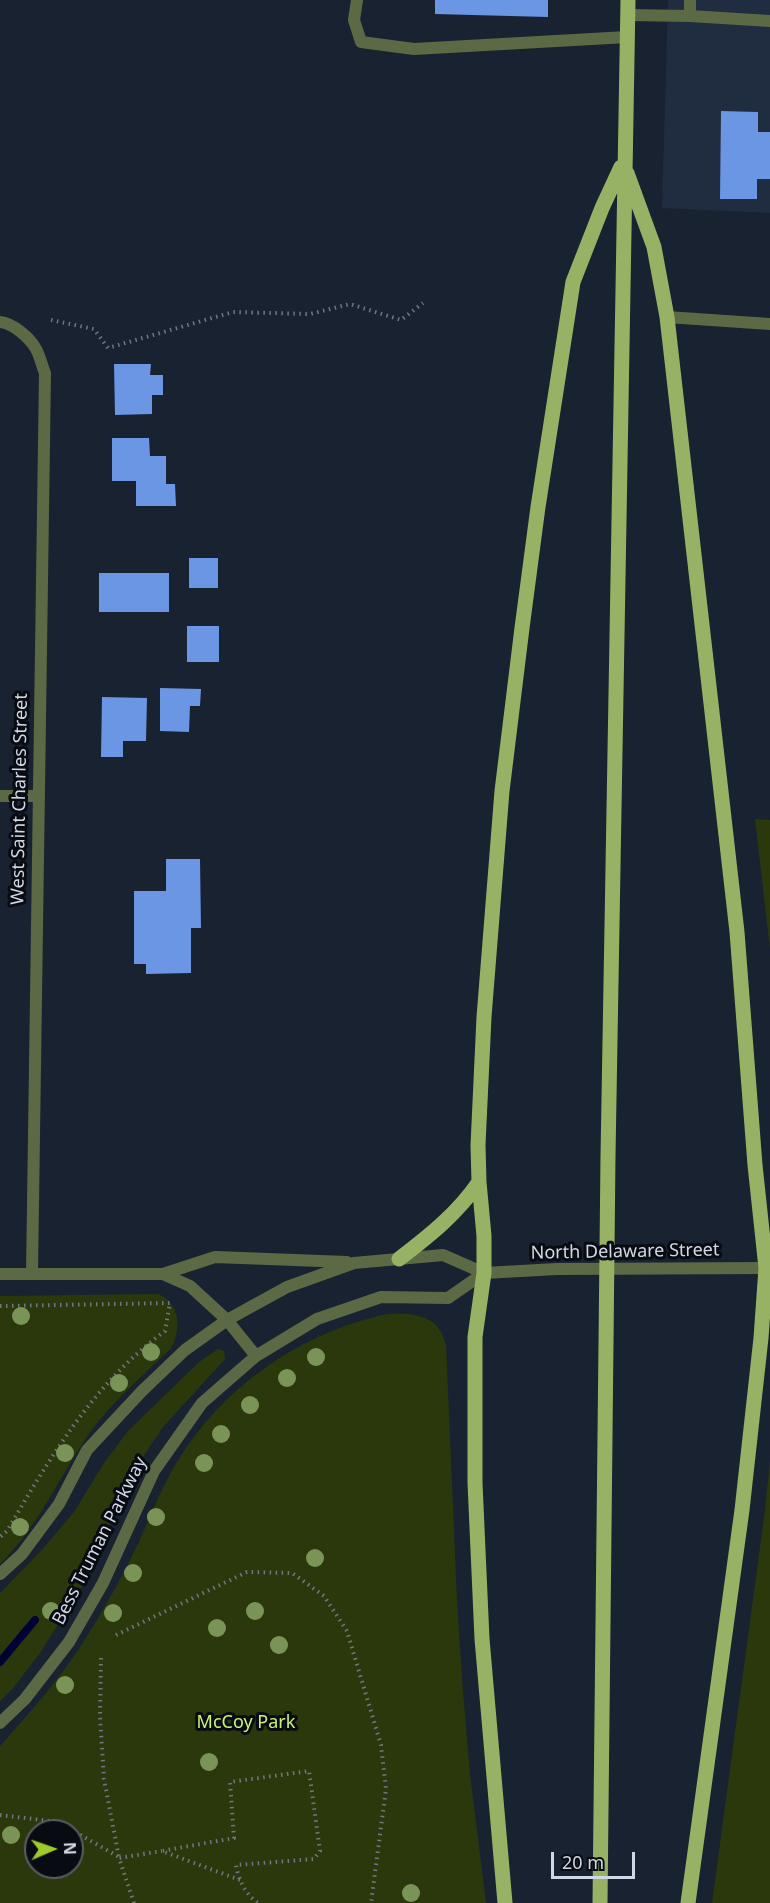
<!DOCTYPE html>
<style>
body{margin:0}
#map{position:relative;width:770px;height:1903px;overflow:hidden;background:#192231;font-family:"Noto Sans",sans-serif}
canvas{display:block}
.north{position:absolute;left:24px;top:1819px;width:60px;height:60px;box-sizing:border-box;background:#080b12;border:2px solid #595d66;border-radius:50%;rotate:88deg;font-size:16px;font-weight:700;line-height:24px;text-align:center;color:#d2d8e3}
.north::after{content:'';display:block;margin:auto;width:21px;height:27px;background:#9fca2e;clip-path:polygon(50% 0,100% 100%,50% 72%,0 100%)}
.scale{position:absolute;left:551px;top:1852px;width:84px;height:27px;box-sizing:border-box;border:3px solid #d2d8e3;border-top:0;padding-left:8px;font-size:18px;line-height:21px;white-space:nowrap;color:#d2d8e3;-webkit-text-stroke:4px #080b12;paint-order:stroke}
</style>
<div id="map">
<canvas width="770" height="1903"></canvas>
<div class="north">N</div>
<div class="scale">20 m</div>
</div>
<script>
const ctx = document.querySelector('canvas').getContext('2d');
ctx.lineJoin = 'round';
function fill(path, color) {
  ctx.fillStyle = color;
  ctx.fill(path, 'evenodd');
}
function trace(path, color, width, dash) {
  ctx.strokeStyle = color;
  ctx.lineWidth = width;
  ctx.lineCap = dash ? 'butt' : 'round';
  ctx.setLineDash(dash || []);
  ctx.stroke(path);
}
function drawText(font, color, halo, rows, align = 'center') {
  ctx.font = font + ' "Noto Sans",sans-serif';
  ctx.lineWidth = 6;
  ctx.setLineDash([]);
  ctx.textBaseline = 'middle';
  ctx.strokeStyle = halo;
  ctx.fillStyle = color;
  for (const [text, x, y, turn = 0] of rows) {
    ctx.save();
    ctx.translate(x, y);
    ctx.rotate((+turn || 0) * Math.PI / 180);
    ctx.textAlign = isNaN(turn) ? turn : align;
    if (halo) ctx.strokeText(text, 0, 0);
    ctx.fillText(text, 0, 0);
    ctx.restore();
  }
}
const built = new Path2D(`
 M668,0H770V213L662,208Z`);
const green = new Path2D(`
 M755,819L770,820V949Z
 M158,1294C180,1302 182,1330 171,1348C143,1376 112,1401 89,1434C59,1477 38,1527 0,1564V1296Z
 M410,1314C432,1319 438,1322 446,1344L457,1601L462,1679L470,1775L486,1903H0V1746C36,1706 70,1667 97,1620C110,1598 123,1575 134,1552C149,1522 159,1491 177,1462C221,1389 296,1336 378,1316C388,1313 400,1314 410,1314ZM36,1831H72V1867H36Z
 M218,1349L224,1351L225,1359L163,1427L143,1457L123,1492L89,1575L40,1653L14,1687L0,1701V1593L41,1551L74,1512L104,1463L128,1431L199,1362Z
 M770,1460V1903H712L765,1510Z`);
const stream = new Path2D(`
 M0,1662L35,1620`);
const building = new Path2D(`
 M435,0H548V17L435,14Z
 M721,111L758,112V132H770V179H757V199H720Z
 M114,364H151L150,375H163V395H152V414L115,415Z
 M112,438H149L150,456H166V484H175L176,506H136V481H112Z
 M189,558H218V588H189Z
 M99,573H169V612H99Z
 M187,626H219V662H187Z
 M160,688L201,689L200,706H190L189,732L160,731Z
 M102,697L147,698L146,741H123V757H101Z
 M166,859H200L201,928H191V973L146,974V964H134V891H166Z`);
const path = new Path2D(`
 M51,320L94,329L108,348L233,312L310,314L350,304L401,320L423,303
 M0,1306L170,1303L165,1331C94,1383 51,1456 7,1531L0,1537
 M116,1635L247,1572L292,1573L324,1596L347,1631L381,1745L386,1789L371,1903
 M101,1658L100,1716L104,1779L119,1858
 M0,1815L58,1822L119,1857
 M240,1880L162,1851L234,1838L230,1782L309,1771L320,1851L314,1859L236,1865C238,1879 246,1895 258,1903
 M134,1903L119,1858L162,1851`);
const lane = new Path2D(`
 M357,0L354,20L361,42L414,49L627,37
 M690,0V16L770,21
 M628,15L690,16`);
const street = new Path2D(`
 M667,317L770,324
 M0,322C13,323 30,338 36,349C40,356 42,366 45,373L32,1273
 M0,796H38
 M0,1274H163L190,1286L227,1320L256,1356
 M163,1274L215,1257L347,1262
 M0,1574L22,1554L59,1504L87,1450L142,1391L185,1350L227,1320L287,1287L354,1263L443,1255L484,1273L557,1269L766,1268
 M0,1723L25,1699L69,1642L103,1583L154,1471L202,1403L256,1356L317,1319L381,1297L448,1298L484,1273`);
const primary = new Path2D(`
 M627,173L654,247L667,317L737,932L755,1165L766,1268L761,1338L742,1510L688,1903
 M399,1259C429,1236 457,1214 479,1182
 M505,1903L482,1639L475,1483V1337L484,1273V1236L479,1182L478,1145L484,1017L502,791L522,628L538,507L573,282L602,208L621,167
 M600,1903L608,1156L628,0`);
const trees = [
 [21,1316],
 [151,1352],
 [316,1357],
 [287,1378],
 [119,1383],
 [250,1405],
 [221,1434],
 [65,1453],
 [204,1463],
 [156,1517],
 [20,1527],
 [315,1558],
 [133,1573],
 [51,1611],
 [255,1611],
 [113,1613],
 [217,1628],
 [279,1645],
 [65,1685],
 [209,1762],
 [11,1835],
 [411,1893]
];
const streetNames = [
 ["West Saint Charles Street",20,799,-89],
 ["North Delaware Street",625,1252,-1],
 ["Bess Truman Parkway",100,1541,-63]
];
const parkNames = [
 ["McCoy Park",246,1723]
];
fill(built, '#202c3f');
fill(green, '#2b380c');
trace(stream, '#000235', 8);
fill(building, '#6a96e4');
trace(path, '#6f7784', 4, [1.5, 4.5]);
trace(lane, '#5c6945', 12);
trace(street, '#5c6945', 12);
trace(primary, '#97b264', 15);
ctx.fillStyle = '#7a9458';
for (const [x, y] of trees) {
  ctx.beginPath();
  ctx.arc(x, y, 9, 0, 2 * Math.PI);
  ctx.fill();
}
drawText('18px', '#d2d8e3', '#080b12', streetNames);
drawText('18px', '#caf278', '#080b12', parkNames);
</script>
